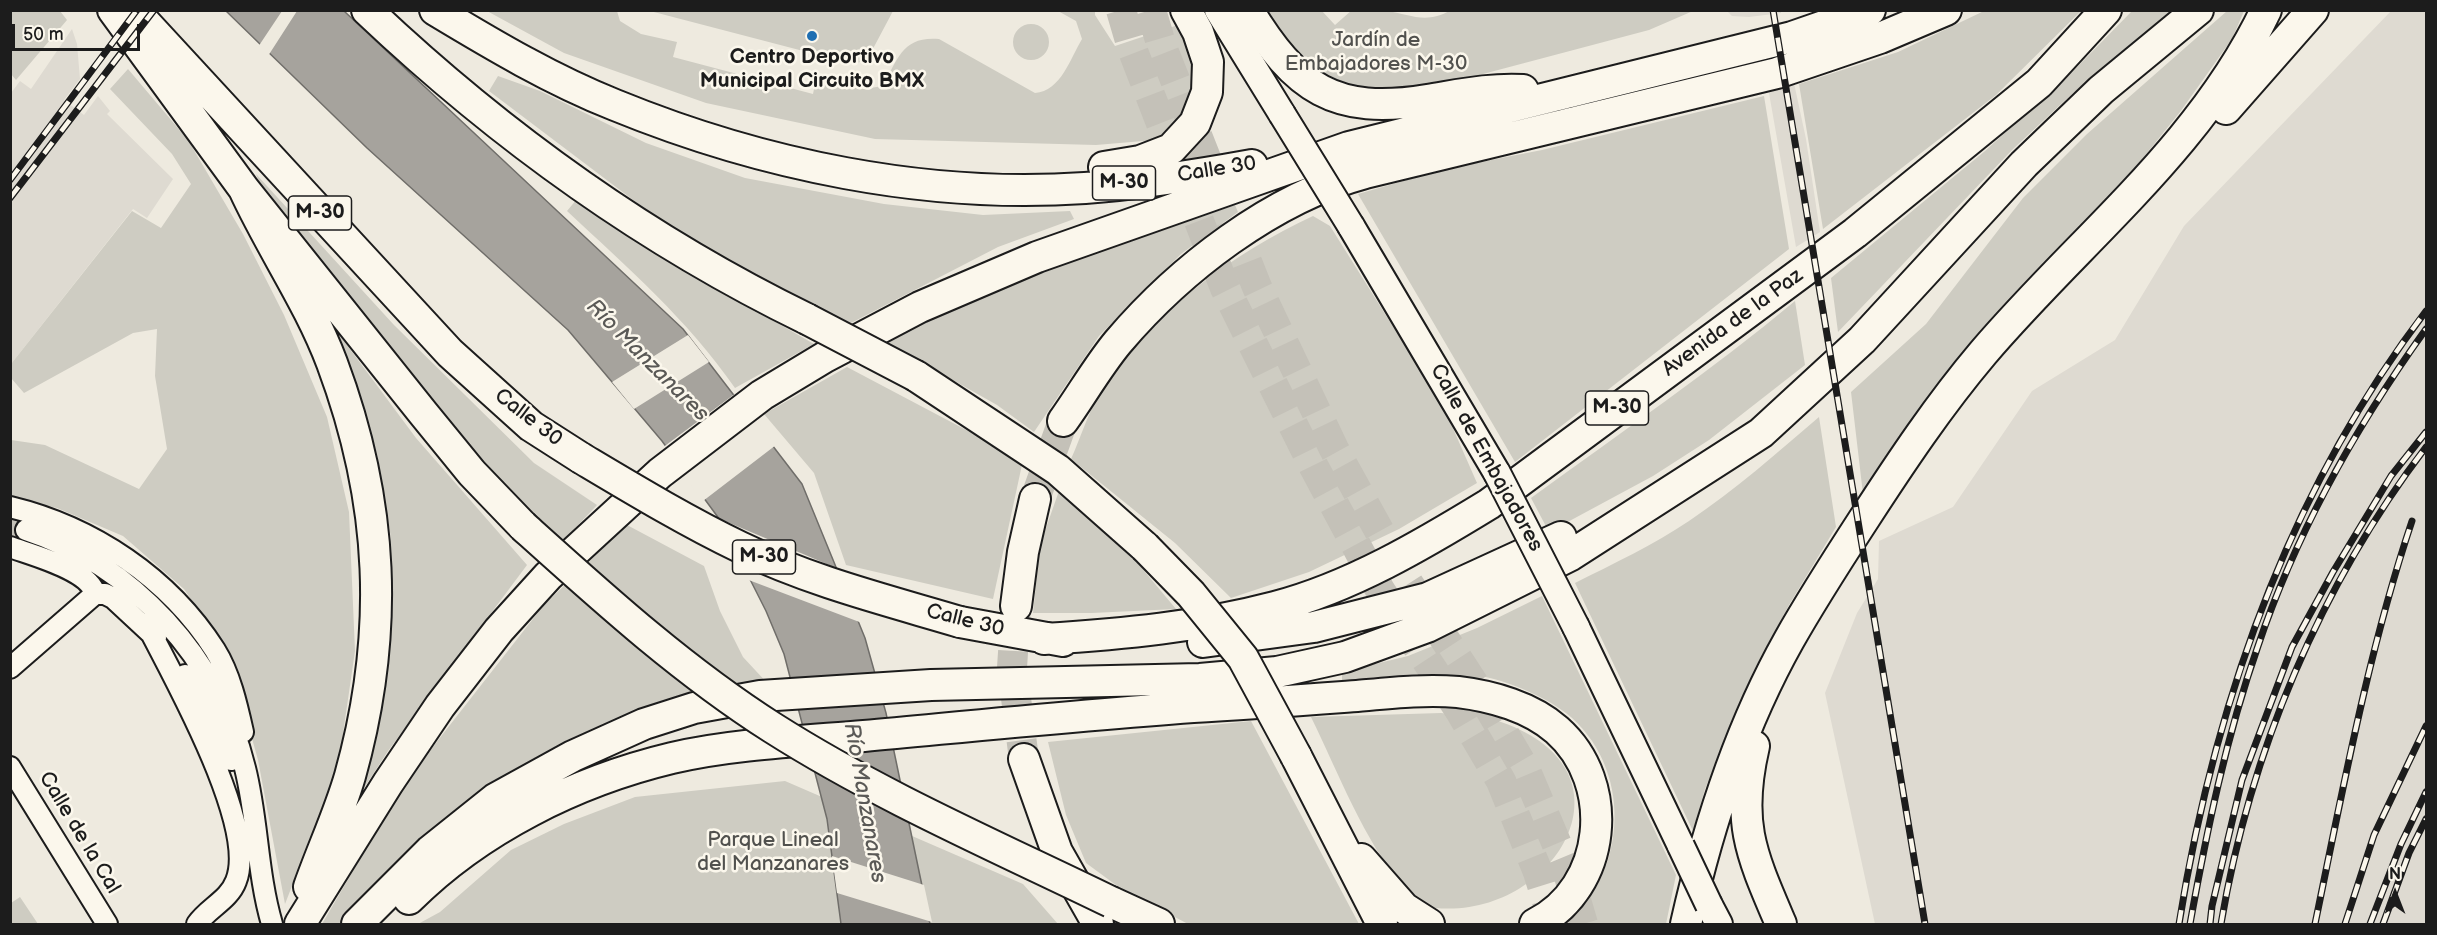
<!DOCTYPE html>
<meta charset="utf-8">
<style>
body{margin:0}
#map{position:relative;width:2437px;height:935px;overflow:hidden;background:#eeeadf;font-family:"Balsamiq Sans",sans-serif}
canvas{display:block}
.frame{position:absolute;inset:0;border:12px solid #1c1c1c;pointer-events:none}
.north{position:absolute;left:2365px;top:863px;width:60px;height:60px;-webkit-text-stroke:4px #fbf7ec;paint-order:stroke;rotate:0deg;font-size:16px;font-weight:700;line-height:24px;text-align:center;color:#1c1c1c}
.north::after{content:'';display:block;margin:auto;width:21px;height:27px;background:#1c1c1c;clip-path:polygon(50% 0,100% 100%,50% 72%,0 100%)}
.scale{position:absolute;left:12px;top:24px;width:128px;height:27px;box-sizing:border-box;border:3px solid #1c1c1c;border-top:0;padding-left:8px;font-size:18px;line-height:21px;white-space:nowrap;color:#1c1c1c;-webkit-text-stroke:4px #fbf7ec;paint-order:stroke}
</style>
<div id="map">
<canvas width="2437" height="935"></canvas>
<div class="frame"></div>
<div class="north">N</div>
<div class="scale">50 m</div>
</div>
<script>
const ctx = document.querySelector('canvas').getContext('2d');
ctx.lineJoin = 'round';
function fill(path, color) {
  ctx.fillStyle = color;
  ctx.fill(path, 'evenodd');
}
function trace(path, color, width, dash) {
  ctx.strokeStyle = color;
  ctx.lineWidth = width;
  ctx.lineCap = dash ? 'butt' : 'round';
  ctx.setLineDash(dash || []);
  ctx.stroke(path);
}
function drawText(font, color, halo, rows, align = 'center') {
  ctx.font = font + ' "Balsamiq Sans",sans-serif';
  ctx.lineWidth = 5;
  ctx.setLineDash([]);
  ctx.textBaseline = 'middle';
  ctx.strokeStyle = halo;
  ctx.fillStyle = color;
  for (const [text, x, y, turn = 0] of rows) {
    ctx.save();
    ctx.translate(x, y);
    ctx.rotate((+turn || 0) * Math.PI / 180);
    ctx.textAlign = isNaN(turn) ? turn : align;
    if (halo) ctx.strokeText(text, 0, 0);
    ctx.fillText(text, 0, 0);
    ctx.restore();
  }
}
const built = new Path2D(`
 M1781,11V13L1749,17L1732,16L1727,11Z
 M2391,11H2426V924H1875L1825,693L1857,613L1878,579L1879,541L1953,507L2032,391L2115,340L2184,226Z
 M72,29L77,44L80,79L64,100L84,115L98,96L110,111L107,114L173,179L147,218L133,209L11,364V93L20,81L31,89Z
 M1794,83L1806,139L1820,232L1796,247L1769,93Z`);
const green = new Path2D(`
 M11,10L60,11L67,20L16,80L11,74Z
 M1352,10C1363,11 1375,9 1386,11C1411,14 1425,25 1451,10L1693,11L1649,30L1400,96L1319,80L1262,11H1322L1335,25Z
 M487,11H617L620,21L641,34L677,42L673,57L813,94L816,79L864,89L883,86C898,58 903,36 939,39L1035,93C1061,91 1070,59 1082,39L1076,21L1058,11H1095V15L1115,46L1178,25L1190,47L1195,66L1192,94L1181,117L1155,140L1096,145L875,139L706,103L564,53Z
 M650,11H893L867,60L853,64Z
 M1984,11H2081L1996,95L1823,229L1799,84L1898,52Z
 M2132,11H2176L2073,93L2013,149L1838,332L1831,278L1985,151L2079,65Z
 M2227,11H2244L2232,39L2180,112L2114,194L2022,285L1950,371L1863,494L1851,392L1926,324L2023,198L2087,134Z
 M1013 42a18 18 0 1 1 36 0a18 18 0 1 1-36 0Z
 M128,69L188,140L243,234L284,315L327,417L349,512L355,651L338,768L285,904L258,760L229,656L184,589L123,536L57,508L11,498V440L45,445L139,489L167,449L155,376L157,329L133,333L24,393L11,378V364L132,211L161,228L191,184L172,154L110,89Z
 M498,76L540,91L646,143L745,178L884,204L983,215L1070,211L1074,219L998,247L851,323L782,291L653,215L489,91Z
 M1764,96L1789,249L1515,462L1358,194L1445,169L1542,150Z
 M256,174L394,325L534,463L597,505L563,541L507,494L262,189Z
 M577,199L669,261L814,344L735,388C688,320 627,267 567,211Z
 M1235,205L1238,212L1181,254L1099,336L1034,432L997,405L882,340L1025,278Z
 M1313,216L1330,226L1444,408L1477,483L1399,529L1309,572L1231,598L1175,543L1071,459C1081,437 1089,409 1103,388C1151,313 1233,253 1313,216Z
 M1795,301L1805,365L1709,440L1653,476L1549,532L1531,498C1620,433 1711,371 1795,301Z
 M338,333L416,438L527,565L388,751L355,802L371,748L389,655L391,538L377,454Z
 M847,367L1023,460L993,599L846,565L814,473L764,414Z
 M1819,417L1836,527L1789,605L1743,696L1705,789L1693,831L1575,583C1613,564 1653,545 1689,521C1735,490 1777,453 1819,417Z
 M1060,488L1140,566L1176,609L1092,613H1033L1040,545Z
 M627,525L704,566L720,611L743,657L769,685L676,701L408,858L339,924H322L403,785L543,606Z
 M1542,596L1676,875L1666,924H1565C1629,872 1633,766 1566,713C1546,698 1525,689 1501,681C1452,666 1392,677 1342,681V672L1408,656L1477,628Z
 M1441,713C1458,715 1478,714 1495,720C1655,770 1545,935 1418,905C1413,901 1408,893 1404,888C1363,839 1339,774 1311,717Z
 M1251,721L1359,924H1188L1120,888L1086,863L1066,815L1048,742Z
 M785,781L1023,884L1058,924H418L440,912L511,850L564,824L635,797Z
 M20,897L38,924H11V903Z`);
const water = new Path2D(`
 M226,11H344L683,329L802,484L865,638L886,713L930,924H841L827,819L784,654L766,611L720,520L662,441L568,330L367,148Z`);
const pier = new Path2D(`
 M282,11H297L268,56L258,47Z
 M688,335L709,362L634,409L612,382Z
 M736,393L776,445L703,501L662,448Z
 M713,516L841,570L862,623L746,579Z
 M832,856L924,885L932,922L837,893Z`);
const minorTunnel = new Path2D(`
 M10,525L26,530`);
const highwayTunnel = new Path2D(`
 M1121,10L1133,51L1225,288L1314,467L1380,590L1460,711L1501,781L1538,872L1554,924
 M1151,10L1162,47L1257,287L1334,449L1407,581L1485,701L1526,771L1566,866L1583,924
 M1035,499L1063,421
 M1016,606L1012,668L1024,759`);
const minor = new Path2D(`
 M10,507C93,527 169,578 215,650C230,674 237,705 243,732
 M26,530C133,565 218,658 245,768C258,819 257,873 272,924
 M10,547C32,555 90,570 95,594
 M95,594H105L113,598L156,638
 M149,629C175,680 258,827 236,881C229,900 208,908 197,924
 M10,668L95,594
 M185,675L213,719L231,760
 M10,767L107,924`);
const major = new Path2D(`
 M1218,10L1282,114
 M1351,226L1497,473
 M1576,627L1681,846
 M1709,905L1719,924`);
const highway = new Path2D(`
 M113,10L244,189L423,413L472,473L523,526
 M367,10C498,134 645,240 807,319
 M435,10C493,45 552,80 615,105C762,165 926,199 1085,188C1141,184 1197,175 1252,165
 M1248,10C1296,89 1335,115 1427,100C1459,95 1490,88 1523,90
 M139,16L450,353L531,426L581,458
 M2226,109L2313,10
 M1104,167L1140,161L1171,149L1195,123L1207,92L1208,62L1198,32L1186,10
 M244,189C271,248 309,302 332,363C384,502 390,633 350,776C339,814 322,850 309,887
 M916,376L1058,470L1145,547
 M1063,421C1081,396 1098,366 1118,342C1180,269 1272,198 1365,173L1777,73L1880,38L1946,10
 M1016,606L1023,552L1035,499
 M960,622L1063,641
 M1044,639C1123,634 1199,627 1275,607C1351,587 1422,545 1489,504L1855,233L2039,83L2106,10
 M1203,642L1314,627L1428,598L1561,537
 M1754,746C1736,823 1751,854 1781,924
 M1296,756L1382,924
 M1024,759L1057,852L1098,924
 M1361,859L1404,908L1429,924
 M409,899C479,829 576,781 672,758C730,744 803,741 864,736C973,726 1083,715 1193,707C1248,704 1302,700 1357,696C1390,693 1425,689 1458,692C1492,696 1531,707 1557,730C1617,783 1607,888 1535,924
 M1111,902L1159,924
 M300,924L388,783L440,706L499,630L548,576L660,473L762,395L825,357L920,307L1037,257L1349,147L1792,37L1870,10
 M357,924L430,851L495,799L573,756L644,724L694,708L760,696L931,685L1200,679L1277,672L1345,657L1427,627L1571,555L1761,433L1862,340L2024,164L2101,90L2198,10
 M1686,924C1708,826 1739,729 1789,640C1812,599 1838,559 1864,519C1901,462 1939,405 1983,353C2079,240 2201,147 2266,10`);
const rail = new Path2D(`
 M1773,10L1925,924
 M10,180L137,10
 M10,198L154,10
 M2179,924C2214,704 2290,490 2426,311
 M2190,924C2207,830 2226,737 2258,646C2296,533 2357,425 2426,329
 M2210,924L2212,906L2242,780L2292,647L2333,572L2391,476L2426,432
 M2221,924C2250,752 2320,586 2426,447
 M2315,924C2343,789 2368,652 2412,521
 M2345,924L2374,835L2426,726
 M2370,924L2401,844L2426,792
 M2383,924L2409,853L2426,819`);
const majorBridge = new Path2D(`
 M1282,114L1351,226
 M1497,473L1576,627
 M1681,846L1709,905`);
const highwayBridge = new Path2D(`
 M807,319L916,376
 M581,458C633,489 686,521 740,547C810,581 886,600 960,622
 M523,526C603,598 682,670 773,728C880,796 998,847 1111,902
 M1145,547L1191,594L1243,658L1296,756`);
const markers = [
 [812,36,6,"#1f6fb2"]
];
const shields = [
 [1124,183,63],
 [320,213,63],
 [1617,408,63],
 [764,557,63]
];
const shieldNames = [
 ["M-30",1124,183],
 ["M-30",320,213],
 ["M-30",1617,408],
 ["M-30",764,557]
];
const parkNames = [
 ["Jardín de",1376,41],
 ["Embajadores M-30",1376,65],
 ["Parque Lineal",773,841],
 ["del Manzanares",773,865]
];
const poiNames = [
 ["Centro Deportivo",812,58],
 ["Municipal Circuito BMX",812,82]
];
const streetNames = [
 ["Calle 30",1217,170,-9],
 ["Avenida de la Paz",1733,323,-36],
 ["Calle 30",528,418,38],
 ["Calle de Embajadores",1486,458,61],
 ["Calle 30",965,621,14],
 ["Calle de la Cal",79,833,59]
];
const waterNames = [
 ["Río Manzanares",647,361,45],
 ["Río Manzanares",864,803,80]
];
fill(built, '#dedad1');
fill(green, '#ceccc2');
fill(water, '#a6a39d');
trace(water, '#6f6d69', 1.5);
fill(pier, '#eeeadf');
trace(minorTunnel, '#c4c1b8', 20, [20, 10]);
trace(highwayTunnel, '#c4c1b8', 30, [30, 15]);
trace(minor, '#1c1c1c', 24);
trace(major, '#1c1c1c', 30);
trace(highway, '#1c1c1c', 34);
trace(minor, '#fbf7ec', 20);
trace(major, '#fbf7ec', 26);
trace(highway, '#fbf7ec', 30);
trace(rail, '#1c1c1c', 7);
trace(rail, '#fbf7ec', 4.5, [14]);
trace(majorBridge, '#1c1c1c', 30, []);
trace(highwayBridge, '#1c1c1c', 34, []);
trace(majorBridge, '#fbf7ec', 26);
trace(highwayBridge, '#fbf7ec', 30);
for (const [x, y, r, color] of markers) {
  const dot = new Path2D();
  dot.arc(x, y, r, 0, 2 * Math.PI);
  ctx.fillStyle = color;
  ctx.fill(dot);
  trace(dot, '#fbf7ec', 2);
}
for (const [x, y, w] of shields) {
  const box = new Path2D();
  box.roundRect(x - w / 2, y - 17, w, 34, 4.5);
  ctx.fillStyle = '#fbf7ec';
  ctx.fill(box);
  trace(box, '#1c1c1c', 1.5);
}
drawText('bold 20px', '#1c1c1c', null, shieldNames);
drawText('21px', '#51514e', '#fbf7ec', parkNames);
drawText('bold 21px', '#1c1c1c', '#fbf7ec', poiNames);
drawText('21px', '#1c1c1c', '#fbf7ec', streetNames);
drawText('italic 22px', '#5a5956', '#fbf7ec', waterNames);
</script>
